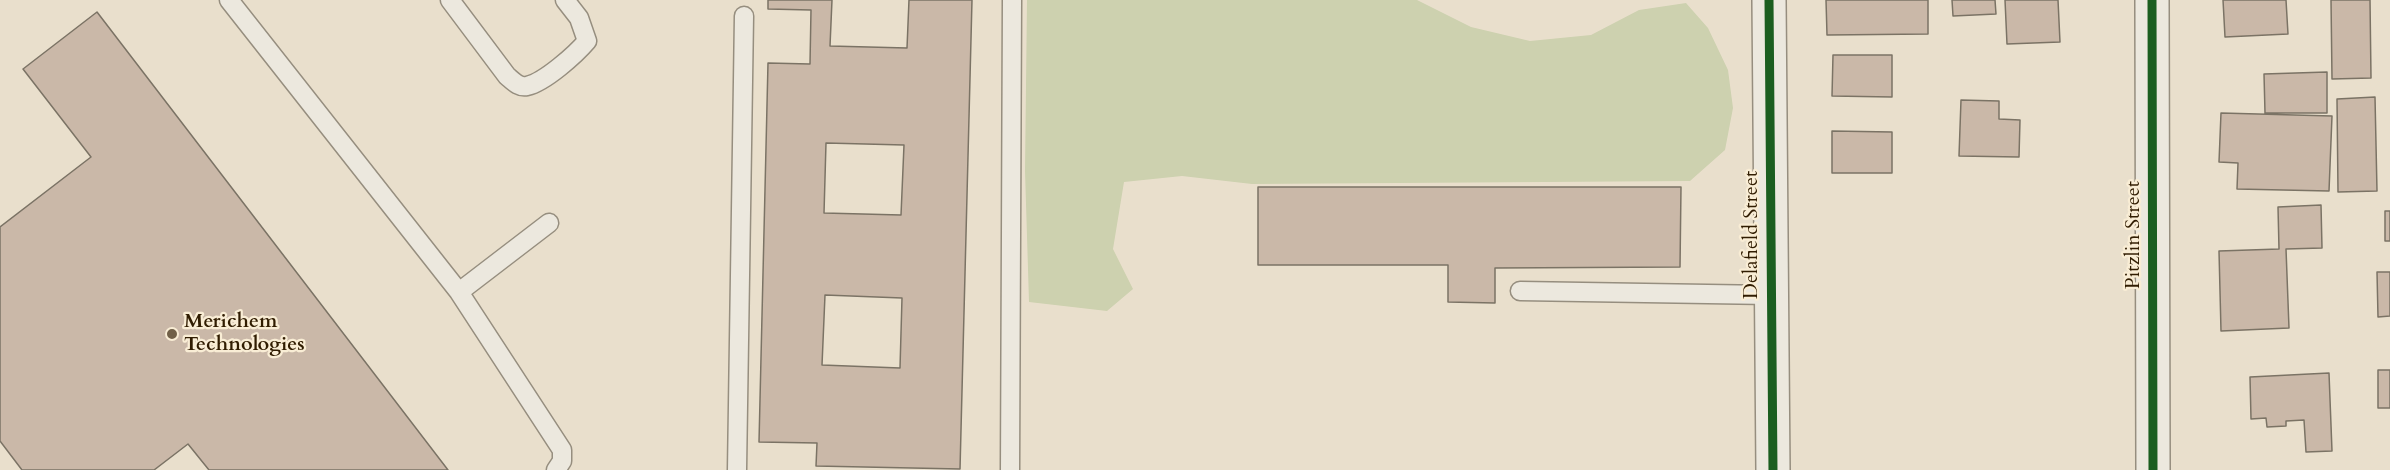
<!DOCTYPE html>
<style>
body{margin:0}
canvas{display:block;background:#e9dfcc}
</style>
<canvas width="2390" height="470"></canvas>
<script>
const ctx = document.querySelector('canvas').getContext('2d');
ctx.lineJoin = 'round';
function fill(path, color) {
  ctx.fillStyle = color;
  ctx.fill(path, 'evenodd');
}
function trace(path, color, width, dash) {
  ctx.strokeStyle = color;
  ctx.lineWidth = width;
  ctx.lineCap = dash ? 'butt' : 'round';
  ctx.setLineDash(dash || []);
  ctx.stroke(path);
}
function drawText(font, color, halo, rows, align = 'center') {
  ctx.font = font + ' Cardo,serif';
  ctx.lineWidth = 4.5;
  ctx.setLineDash([]);
  ctx.textBaseline = 'middle';
  ctx.strokeStyle = halo;
  ctx.fillStyle = color;
  for (const [text, x, y, turn = 0] of rows) {
    ctx.save();
    ctx.translate(x, y);
    ctx.rotate((+turn || 0) * Math.PI / 180);
    ctx.textAlign = isNaN(turn) ? turn : align;
    if (halo) ctx.strokeText(text, 0, 0);
    ctx.fillText(text, 0, 0);
    ctx.restore();
  }
}
const green = new Path2D(`
 M1027,0H1417L1471,27L1530,41L1591,35L1639,10L1686,3L1708,28L1728,70L1733,108L1725,150L1690,181L1252,184L1182,176L1124,182L1113,249L1133,289L1107,311L1029,302L1025,171Z`);
const building = new Path2D(`
 M768,0H832L830,46L907,48L909,0H972L960,469L816,466L817,443L759,442L768,63L810,64L811,10L768,9ZM826,143L904,145L901,215L824,213ZM825,295L902,298L900,368L822,365Z
 M1826,0H1928V34L1827,35Z
 M1952,0H1995L1996,14L1953,16Z
 M2005,0H2058L2060,42L2007,44Z
 M2223,0H2286L2288,34L2225,37Z
 M2331,0H2370L2371,78L2332,79Z
 M97,12L448,470H209L188,444L154,470H22L0,441V227L91,157L23,69Z
 M1833,55H1892V97L1832,96Z
 M2327,72V113H2265L2264,74Z
 M2375,97L2377,191L2338,192L2337,99Z
 M1961,100L1999,101V119L2020,120L2019,157L1959,156Z
 M2221,113L2332,116L2329,191L2237,189L2238,163L2219,162Z
 M1832,131L1892,132V173H1832Z
 M1258,187H1681L1680,267L1495,268V303L1448,302V265H1258Z
 M2321,205L2322,248L2286,249L2289,328L2221,331L2219,251L2279,249L2278,207Z
 M2385,211H2390V241H2385Z
 M2377,272H2390V316L2378,317Z
 M2378,370H2390V408H2378Z
 M2329,373L2332,451L2306,452L2304,420L2286,421V426L2267,427L2266,418L2251,419L2250,377Z`);
const lane = new Path2D(`
 M229,0L459,292L562,450V461L556,470
 M450,0L507,76C513,81 519,88 527,86C545,82 576,54 587,41L579,18L565,0
 M1520,291L1770,295
 M459,292L549,223
 M737,470L744,16
 M1010,470L1012,0`);
const street = new Path2D(`
 M1769,0L1773,470
 M2152,0L2153,470`);
const cycleway = new Path2D(`
 M1769,0L1773,470
 M2152,0L2153,470`);
const markers = [
 [172,334,6,"#716048"]
];
const streetNames = [
 ["Delafield Street",1752,235,-90],
 ["Pitzlin Street",2134,235,-90]
];
const poiNames = [
 ["Merichem",184,322],
 ["Technologies",184,345]
];
fill(green, '#cdd1af');
fill(building, '#cab8a8');
trace(building, '#7b7365', 1.5);
trace(lane, '#968e7f', 21);
trace(street, '#968e7f', 36);
trace(lane, '#ece8de', 18);
trace(street, '#ece8de', 33);
trace(cycleway, '#1b5e20', 9);
for (const [x, y, r, color] of markers) {
  const dot = new Path2D();
  dot.arc(x, y, r, 0, 2 * Math.PI);
  ctx.fillStyle = color;
  ctx.fill(dot);
  trace(dot, '#f9edd5', 2);
}
drawText('20px', '#301c01', '#f9edd5', streetNames);
drawText('bold 20px', '#301c01', '#f9edd5', poiNames, 'left');
</script>
